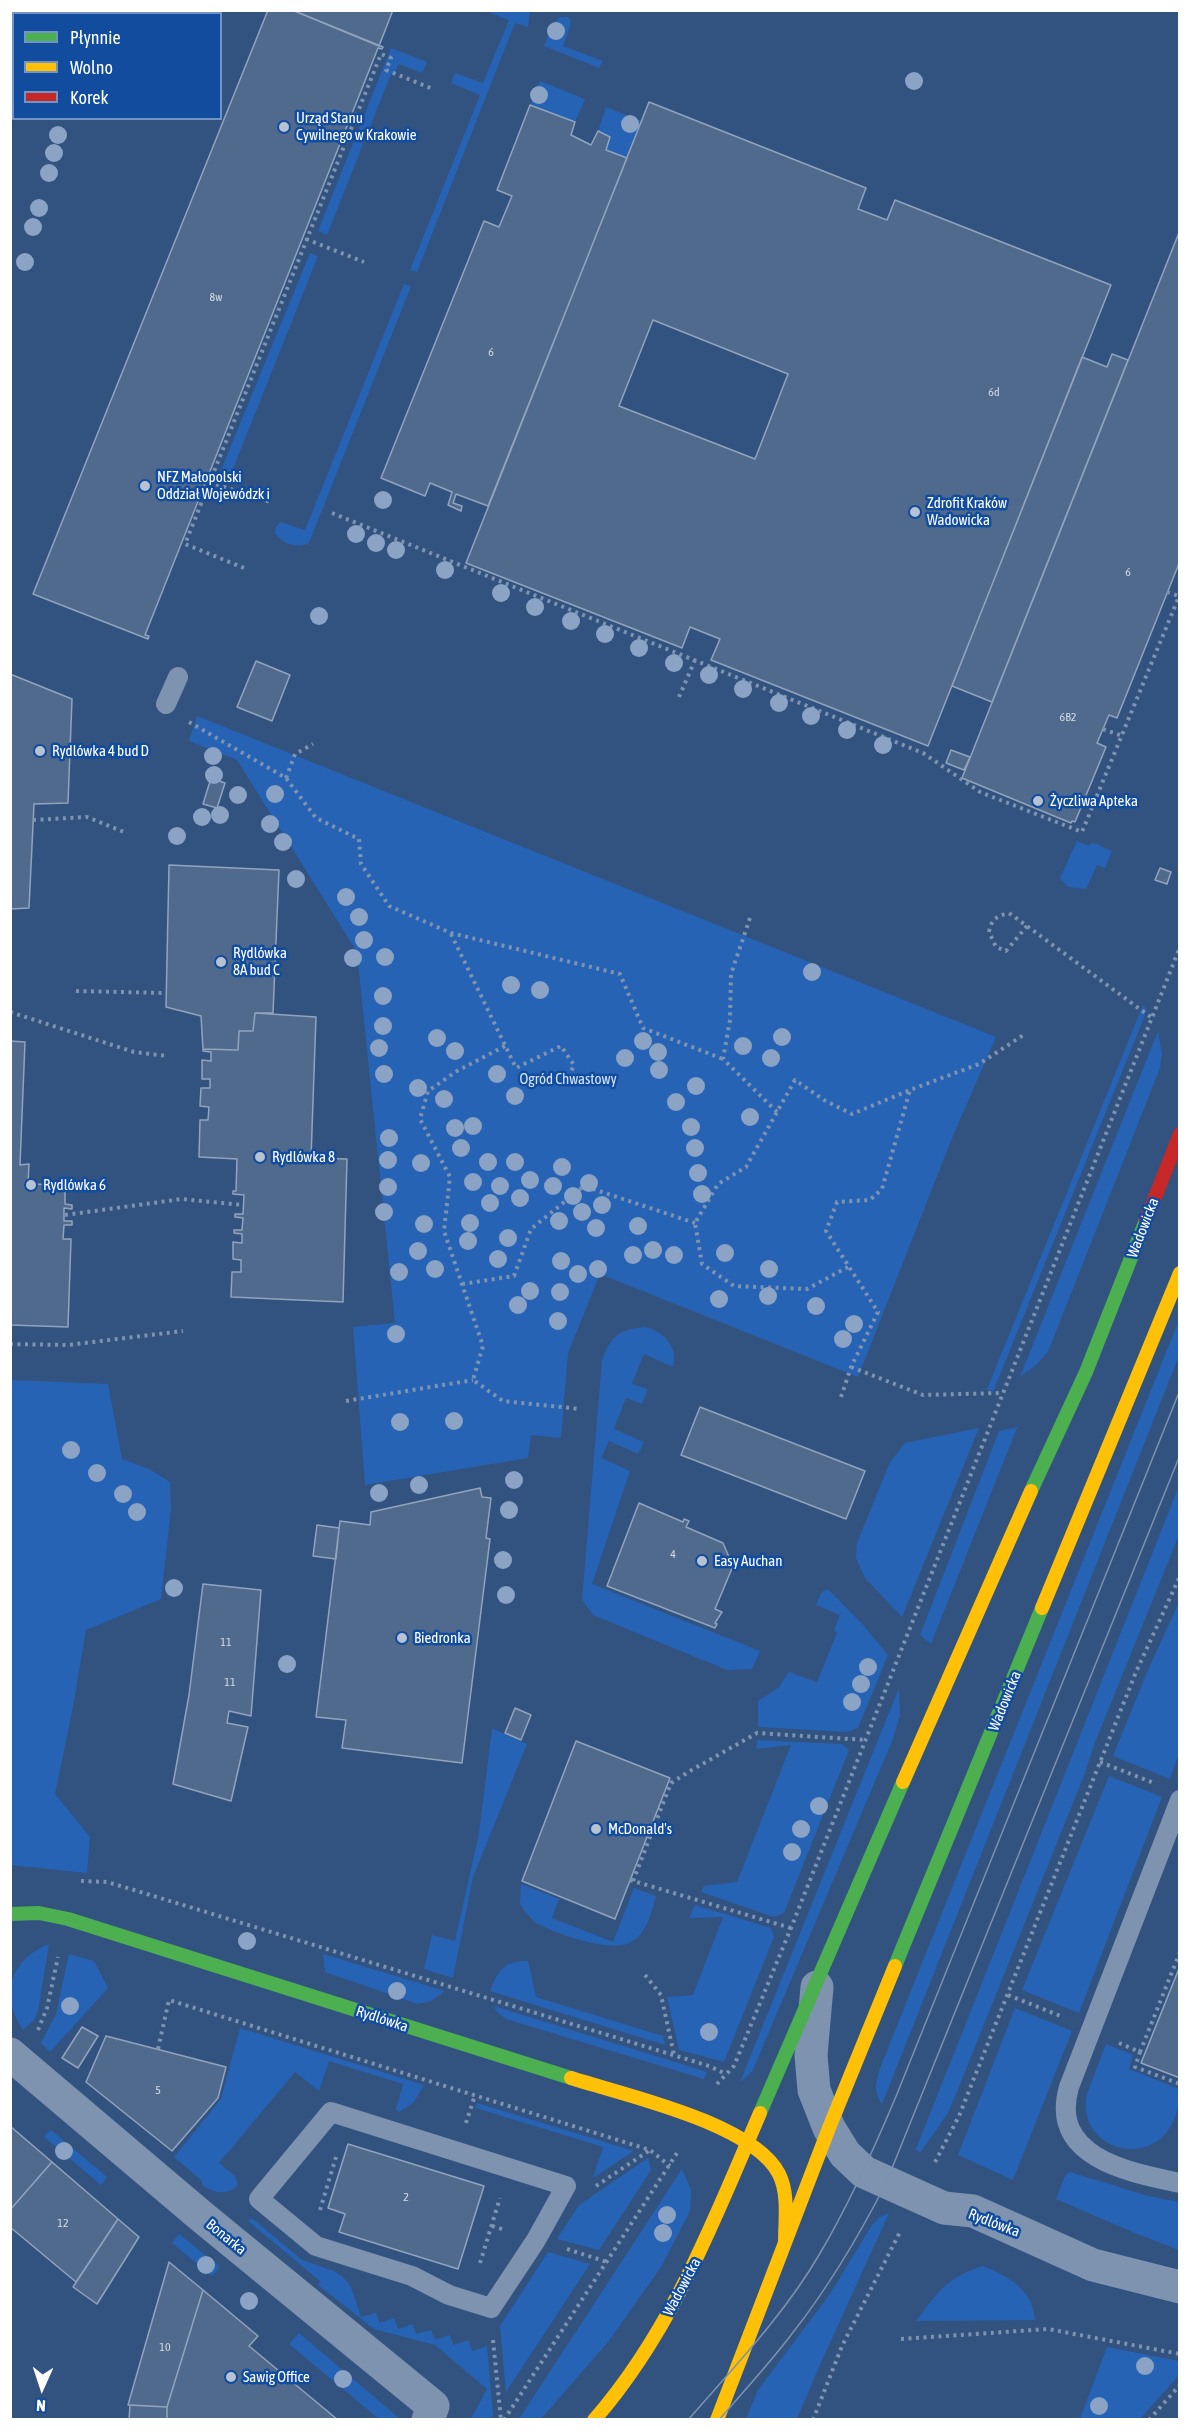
<!DOCTYPE html>
<meta charset="utf-8">
<style>
body{margin:0}
#map{position:relative;width:1190px;height:2430px;overflow:hidden;background:#32527f;font-family:"Asap Condensed",sans-serif}
canvas{display:block}
.frame{position:absolute;inset:0;border:12px solid #fff;pointer-events:none}
.legend{position:absolute;left:12px;top:12px;width:210px;height:108px;box-sizing:border-box;background:#124c9f;border:2px solid #7194c5;margin:0;padding:8px 10px;list-style:none;font-size:18px;color:#fff}
.legend li{display:flex;align-items:center;gap:12px;height:30px}
.legend b{width:30px;border:2px solid #7194c5}
.north{position:absolute;left:12px;top:2358px;width:60px;height:60px;-webkit-text-stroke:4px #124c9f;paint-order:stroke;rotate:183deg;font-size:16px;font-weight:700;line-height:24px;text-align:center;color:#fff}
.north::after{content:'';display:block;margin:auto;width:21px;height:27px;background:#fff;clip-path:polygon(50% 0,100% 100%,50% 72%,0 100%)}
</style>
<div id="map">
<canvas width="1190" height="2430"></canvas>
<div class="frame"></div>
<ul class="legend">
<li><b style="height:8px;background:#4caf50"></b>Płynnie</li>
<li><b style="height:8px;background:#ffc107"></b>Wolno</li>
<li><b style="height:8px;background:#c62828"></b>Korek</li>
</ul>
<div class="north">N</div>
</div>
<script>
const ctx = document.querySelector('canvas').getContext('2d');
ctx.lineJoin = 'round';
function fill(path, color) {
  ctx.fillStyle = color;
  ctx.fill(path, 'evenodd');
}
function trace(path, color, width, dash) {
  ctx.strokeStyle = color;
  ctx.lineWidth = width;
  ctx.lineCap = dash ? 'butt' : 'round';
  ctx.setLineDash(dash || []);
  ctx.stroke(path);
}
function drawText(font, color, halo, rows, align = 'center') {
  ctx.font = font + ' "Asap Condensed",sans-serif';
  ctx.lineWidth = 5;
  ctx.setLineDash([]);
  ctx.textBaseline = 'middle';
  ctx.strokeStyle = halo;
  ctx.fillStyle = color;
  for (const [text, x, y, turn = 0] of rows) {
    ctx.save();
    ctx.translate(x, y);
    ctx.rotate((+turn || 0) * Math.PI / 180);
    ctx.textAlign = isNaN(turn) ? turn : align;
    if (halo) ctx.strokeText(text, 0, 0);
    ctx.fillText(text, 0, 0);
    ctx.restore();
  }
}
const green = new Path2D(`
 M486,11H530L528,27L515,23L417,272L410,270L480,95L451,83L455,73L483,83L509,20Z
 M560,17H569L571,23L563,46L603,61L599,68L544,46L552,25Z
 M391,48L427,62L422,73L399,64L394,75L391,74L327,235L318,231Z
 M540,81L585,99L575,122L530,105Z
 M606,107L642,121L627,158L606,150L610,137L598,131Z
 M310,253L318,256L231,474L221,470Z
 M404,284L411,286L309,543C297,549 283,544 275,533L276,527L280,522L305,530Z
 M197,716L996,1037L952,1138L858,1377L600,1274L568,1353L561,1438L531,1435L528,1458L365,1485L353,1327L395,1323L357,952L237,760L189,741Z
 M1077,841L1089,846L1092,842L1112,851L1105,868L1097,865L1086,889L1068,887L1060,878Z
 M1143,1005L1147,1010L993,1392L987,1389Z
 M1158,1031L1162,1054L1160,1068L1048,1352L1036,1365L1020,1377Z
 M1179,1320V1356L882,2104C872,2091 877,2077 882,2063Z
 M645,1327C663,1331 679,1347 673,1367L644,1354L632,1384L648,1389L642,1404L626,1398L614,1429L644,1442L638,1454L609,1441L601,1458L630,1471L592,1584L760,1651L752,1669L727,1670L593,1615L582,1600L602,1360C612,1335 618,1330 645,1327Z
 M11,1380L108,1384L122,1459L149,1469L170,1482L171,1509L161,1599L86,1630L73,1707L55,1794L90,1837L87,1873L11,1865Z
 M1017,1427V1428L931,1644L920,1635L999,1431Z
 M979,1428L902,1617L865,1578L856,1558L857,1543L890,1462L905,1443Z
 M1179,1486V1535L1094,1745L1085,1773L954,2099L948,2113L920,2153L916,2149Z
 M825,1590H829L864,1626L888,1655L858,1728L847,1732L758,1727V1701L778,1688L789,1672L817,1682L837,1633L834,1630L840,1615L816,1605L821,1593Z
 M1179,1602V1753L1170,1779L1113,1756L1148,1670Z
 M899,1688L900,1715L893,1739L752,2072L740,2082Z
 M492,1728L527,1744L473,1877L453,1978L424,1969L432,1935L455,1941L479,1833Z
 M757,1740L842,1744L849,1750L784,1913L774,1917L701,1892L704,1886L737,1882L791,1745L756,1749Z
 M1109,1776L1162,1797L1079,2013L1022,1990Z
 M521,1884L559,1899L552,1918L613,1942L634,1888L656,1896C651,1913 647,1935 629,1943C610,1953 552,1933 535,1922C529,1917 524,1910 520,1904Z
 M695,1905L771,1928L774,1937L724,2062L679,2050L667,1997L693,1995L723,1917L689,1918Z
 M49,1944L38,2011L34,2020L23,2030C0,1995 9,1960 49,1944Z
 M69,1954L94,1961L108,1988L50,2052L41,2043L56,2014Z
 M323,1954L445,1991L431,2001L418,2004L325,1972Z
 M528,1961L536,1997L663,2036L665,2045L490,1991C497,1971 505,1960 528,1961Z
 M494,2006L707,2072L704,2079L506,2019L497,2012Z
 M1015,2008L1072,2031L1013,2180L958,2155Z
 M240,2028L424,2085L414,2102L399,2112L396,2109L403,2084L329,2061L319,2091L295,2072L219,2163L235,2176L238,2185C228,2196 213,2193 202,2185V2181L174,2157L221,2099Z
 M1106,2044L1133,2055L1129,2069L1179,2089C1180,2178 1073,2158 1087,2094Z
 M477,2103L634,2151L593,2178L603,2147L476,2108Z
 M51,2130L107,2177L101,2185L44,2137Z
 M648,2158L651,2170L599,2250L557,2239L579,2205Z
 M682,2169L691,2190L690,2211L661,2267L608,2342L541,2419H519Z
 M1070,2172L1148,2196L1179,2202V2250L1137,2234L1056,2199L1065,2176Z
 M889,2213L819,2367L797,2419H746L758,2390L830,2294L872,2225L880,2217Z
 M252,2218L302,2260L334,2271L344,2278L351,2287L361,2317L376,2313L380,2323L394,2318L398,2329L413,2324L416,2334L431,2330L435,2340L450,2335L453,2345L469,2340L472,2351L487,2346L493,2415L490,2419H471L487,2389L435,2345L374,2329L317,2284L321,2282L247,2220Z
 M179,2234L220,2267L212,2276L172,2243Z
 M548,2252L590,2264L506,2392L500,2326Z
 M983,2266C1009,2277 1032,2288 1035,2320L916,2321C938,2292 947,2277 983,2266Z
 M299,2333L400,2419H379L289,2344Z
 M1107,2347L1179,2361V2375L1140,2419H1080Z`);
const building = new Path2D(`
 M24,10H64L63,14H33Z
 M268,10H292L383,47L382,49L378,48L145,635L149,636L148,639L33,594Z
 M292,10H393L379,46Z
 M649,102L866,188L858,209L887,220L895,200L1111,285L928,746L711,660L720,639L690,627L682,648L466,563ZM653,320L788,374L755,459L619,406Z
 M530,105L575,122L571,135L591,145L598,131L610,137L606,150L627,158L488,506L456,494L453,503L462,506L461,511L448,505L452,492L430,483L425,496L381,478L484,221L499,227L512,196L497,190Z
 M1180,230V561L1117,718L1109,715L1097,743L1106,747L1075,822L1072,821L1071,823L962,778Z
 M1112,354L1128,360L992,702L952,686L1082,357L1107,367Z
 M256,661L290,675L272,721L237,707Z
 M10,674L72,699L68,803L34,804L29,908L10,909Z
 M951,750L970,757L964,770L946,763Z
 M211,778L225,783L217,808L203,804Z
 M169,865L279,870L273,1013H255L253,1031H239L238,1050L203,1049L201,1016L166,1007Z
 M1160,868L1171,872L1167,884L1155,880Z
 M255,1013L316,1017L311,1158L347,1159L343,1302L231,1297L232,1272H241V1260L233,1259V1242L242,1243V1234L234,1233V1230H242L243,1218L235,1217V1214H243L244,1195L233,1194V1191H236L237,1159L199,1157L200,1120H208L209,1107L200,1106L201,1088H210V1079H202V1060L211,1061V1052L203,1051V1049L238,1050L239,1031H253Z
 M10,1041L25,1042L20,1165L29,1164L28,1184L73,1185V1189L65,1188V1204L72,1205V1209L64,1208V1221H72V1225H64L63,1239H71L68,1327L10,1325Z
 M700,1407L865,1471L846,1519L681,1455Z
 M480,1488L482,1497L491,1498L486,1538L490,1539L462,1763L342,1748L346,1720L316,1717L340,1521L370,1525L371,1512Z
 M639,1503L683,1522L684,1519L689,1521L686,1527L723,1543L733,1566L715,1609L722,1612L715,1623L717,1624L715,1628L607,1586Z
 M317,1525L339,1528L336,1559L313,1556Z
 M203,1584L261,1590L251,1716L229,1711L227,1723L248,1727L231,1801L173,1784L189,1695Z
 M515,1708L531,1715L521,1740L505,1733Z
 M576,1741L670,1778L615,1919L522,1881Z
 M1180,1966V2078L1141,2063Z
 M82,2027L98,2036L78,2068L62,2058Z
 M106,2036L226,2067L218,2098L172,2151L86,2082Z
 M10,2126L52,2162L10,2210Z
 M348,2144L484,2186L458,2269L339,2232L345,2214L328,2208Z
 M52,2162L118,2219L76,2282L10,2227V2210Z
 M118,2219L139,2237L97,2304L73,2287Z
 M169,2262L203,2290L167,2407L128,2405Z
 M203,2290L258,2336L249,2346L338,2420H167V2407Z
 M130,2405L167,2407V2420H129Z`);
const path = new Path2D(`
 M306,239L364,262
 M209,482L270,502
 M332,513L923,753L980,792L1082,832L1180,594
 M244,568L185,544L381,54L391,58L386,70L433,89
 M1167,592L1179,596
 M679,697L695,660
 M189,722L286,778L316,818L359,839L361,864L389,906L451,933L620,974L643,1028L723,1059
 M1103,729L1122,736
 M286,778L295,754L313,744
 M33,820L87,817L124,832
 M750,918L731,974L730,1020L723,1059L777,1112
 M1027,926L1006,951L996,947L989,932C991,920 996,916 1009,913L1027,926L1152,1018
 M451,934L516,1068L561,1046L574,1065L565,1085
 M76,991L166,993
 M10,1012L134,1052L167,1056
 M505,1046L457,1071L428,1091L420,1119L450,1177L444,1231L483,1346L473,1380L503,1401L580,1409
 M65,1215L182,1199L243,1205
 M848,1267L807,1289L734,1286L702,1264L695,1223L718,1184L746,1167L795,1080L824,1100L852,1114L910,1090
 M462,1284L514,1276L531,1229L584,1186L695,1223
 M10,1344L68,1345L183,1331
 M851,1367L923,1395L1003,1393
 M841,1397L851,1367L878,1312L826,1231L837,1202L870,1200L882,1189L910,1090L979,1064L1025,1034
 M346,1401L473,1380
 M1100,1762L1154,1783
 M630,1880L791,1928
 M81,1881L107,1882L134,1890L709,2066L726,2074
 M633,1881L671,1783L690,1771L757,1733L866,1740
 M645,1975L661,1995L674,2055
 M1008,1995L1063,2017
 M38,2030L47,2008L58,1957
 M1119,2043L1140,2052L1135,2067L1180,2084
 M158,2049L169,2000L650,2150L670,2166
 M1140,2052L1180,1952
 M717,2084L734,2066L791,1928L1180,947
 M466,2123L475,2095
 M935,2162L959,2116L1136,1672L1180,1576
 M596,2186L650,2150
 M320,2210L336,2157
 M492,2226L505,2230
 M567,2249L607,2262
 M480,2263L500,2198
 M901,2339L1048,2329L1180,2354
 M493,2340L501,2420
 M504,2420L679,2150
 M813,2420L842,2346L901,2230
 M1149,2420L1180,2385`);
const lane = new Path2D(`
 M166,704L178,677
 M1180,1800L1069,2087C1049,2157 1127,2172 1180,2183
 M331,2112L566,2186L536,2240L491,2308L449,2295L412,2276L316,2246L259,2199Z`);
const street = new Path2D(`
 M817,1987L811,2055L814,2090L829,2128L845,2154L864,2172L944,2208L973,2211L1093,2265L1180,2287
 M10,2054L201,2216L433,2406L428,2420`);
const fast = new Path2D(`
 M1031,1491L1086,1372L1146,1220
 M10,1914L39,1913L68,1919L571,2078
 M895,1966L1042,1608
 M760,2113L903,1782`);
const slow = new Path2D(`
 M1042,1608L1180,1273
 M903,1782L1031,1491
 M571,2078C624,2095 753,2123 779,2174C789,2194 785,2220 785,2242
 M594,2420C672,2331 714,2220 760,2113
 M717,2420L829,2128L895,1966`);
const jam = new Path2D(`
 M1146,1220L1180,1134`);
const tram = new Path2D(`
 M688,2420C734,2367 784,2315 819,2255C850,2203 874,2149 897,2094L1180,1390
 M719,2420C743,2392 769,2364 791,2335C828,2288 859,2236 886,2183L1180,1455`);
const trees = [
 [556,31],
 [914,81],
 [539,95],
 [630,124],
 [58,135],
 [54,153],
 [49,173],
 [39,208],
 [33,227],
 [25,262],
 [383,500],
 [356,534],
 [376,543],
 [396,550],
 [445,570],
 [501,593],
 [535,607],
 [319,616],
 [571,621],
 [605,634],
 [639,648],
 [674,663],
 [709,675],
 [743,689],
 [779,703],
 [811,716],
 [847,730],
 [883,745],
 [213,756],
 [214,775],
 [275,794],
 [238,795],
 [220,815],
 [202,817],
 [270,824],
 [177,836],
 [283,842],
 [296,879],
 [346,897],
 [359,917],
 [364,940],
 [385,957],
 [353,958],
 [812,972],
 [511,985],
 [540,990],
 [383,996],
 [383,1026],
 [782,1037],
 [437,1038],
 [643,1041],
 [743,1046],
 [379,1048],
 [455,1051],
 [658,1052],
 [625,1058],
 [771,1058],
 [659,1070],
 [384,1074],
 [497,1074],
 [696,1086],
 [418,1088],
 [515,1096],
 [444,1099],
 [676,1102],
 [750,1117],
 [473,1126],
 [691,1127],
 [455,1128],
 [389,1138],
 [461,1148],
 [695,1148],
 [388,1160],
 [488,1162],
 [515,1162],
 [421,1163],
 [562,1167],
 [698,1173],
 [530,1180],
 [473,1182],
 [589,1183],
 [500,1186],
 [553,1186],
 [388,1187],
 [702,1194],
 [573,1196],
 [520,1198],
 [490,1203],
 [602,1205],
 [384,1212],
 [582,1212],
 [559,1221],
 [470,1223],
 [424,1224],
 [638,1226],
 [596,1228],
 [508,1238],
 [468,1241],
 [653,1250],
 [418,1251],
 [725,1253],
 [633,1255],
 [674,1255],
 [498,1259],
 [561,1261],
 [435,1269],
 [598,1269],
 [769,1269],
 [399,1272],
 [578,1274],
 [530,1291],
 [560,1292],
 [768,1296],
 [719,1299],
 [518,1305],
 [816,1306],
 [558,1321],
 [854,1324],
 [396,1334],
 [843,1339],
 [454,1421],
 [400,1422],
 [71,1450],
 [97,1473],
 [514,1480],
 [419,1485],
 [379,1493],
 [123,1494],
 [509,1510],
 [137,1512],
 [503,1560],
 [174,1588],
 [506,1595],
 [287,1664],
 [868,1667],
 [861,1684],
 [852,1702],
 [819,1806],
 [801,1829],
 [792,1852],
 [247,1941],
 [397,1991],
 [70,2006],
 [709,2032],
 [64,2151],
 [667,2215],
 [663,2233],
 [206,2265],
 [249,2301],
 [1145,2366],
 [343,2379],
 [1099,2406]
];
const markers = [
 [284,127,6,"#b7c2d2"],
 [145,486,6,"#b7c2d2"],
 [915,512,6,"#b7c2d2"],
 [40,751,6,"#b7c2d2"],
 [1038,801,6,"#b7c2d2"],
 [221,962,6,"#b7c2d2"],
 [260,1157,6,"#b7c2d2"],
 [31,1185,6,"#b7c2d2"],
 [702,1561,6,"#b7c2d2"],
 [402,1638,6,"#b7c2d2"],
 [596,1829,6,"#b7c2d2"],
 [231,2377,6,"#b7c2d2"]
];
const numberNames = [
 ["8w",216,297],
 ["6",491,352],
 ["6d",994,392],
 ["6",1128,572],
 ["6B2",1068,717],
 ["4",673,1554],
 ["11",226,1642],
 ["11",230,1682],
 ["5",158,2090],
 ["2",406,2197],
 ["12",63,2223],
 ["10",165,2347]
];
const poiNames = [
 ["Urząd Stanu",296,118],
 ["Cywilnego w Krakowie",296,135],
 ["NFZ Małopolski",157,477],
 ["Oddział Wojewódzk i",157,494],
 ["Zdrofit Kraków",927,503],
 ["Wadowicka",927,520],
 ["Rydlówka 4 bud D",52,751],
 ["Życzliwa Apteka",1050,801],
 ["Rydlówka",233,953],
 ["8A bud C",233,970],
 ["Rydlówka 8",272,1157],
 ["Rydlówka 6",43,1185],
 ["Easy Auchan",714,1561],
 ["Biedronka",414,1638],
 ["McDonald's",608,1829],
 ["Sawig Office",243,2377]
];
const parkNames = [
 ["Ogród Chwastowy",568,1079]
];
const streetNames = [
 ["Wadowicka",1143,1228,-69],
 ["Wadowicka",1005,1701,-68],
 ["Rydlówka",382,2019,18],
 ["Rydlówka",994,2223,21],
 ["Bonarka",226,2237,39],
 ["Wadowicka",682,2287,-62]
];
fill(green, '#2763b5');
fill(building, '#506a8d');
trace(building, '#92a4bd', 1.5);
trace(path, '#7d93af', 4, [3, 4.5]);
trace(lane, '#7d93af', 20);
trace(street, '#7d93af', 33);
trace(fast, '#4caf50', 14);
trace(slow, '#ffc107', 14);
trace(jam, '#c62828', 14);
trace(tram, '#7d92ae', 1.5);
ctx.fillStyle = '#8ba3c5';
for (const [x, y] of trees) {
  ctx.beginPath();
  ctx.arc(x, y, 9, 0, 2 * Math.PI);
  ctx.fill();
}
for (const [x, y, r, color] of markers) {
  const dot = new Path2D();
  dot.arc(x, y, r, 0, 2 * Math.PI);
  ctx.fillStyle = color;
  ctx.fill(dot);
  trace(dot, '#124c9f', 2);
}
drawText('12px', '#d3dae2', null, numberNames);
drawText('15px', '#fff', '#124c9f', poiNames, 'left');
drawText('15px', '#d3e5fe', '#124c9f', parkNames);
drawText('15px', '#fff', '#124c9f', streetNames);
</script>
